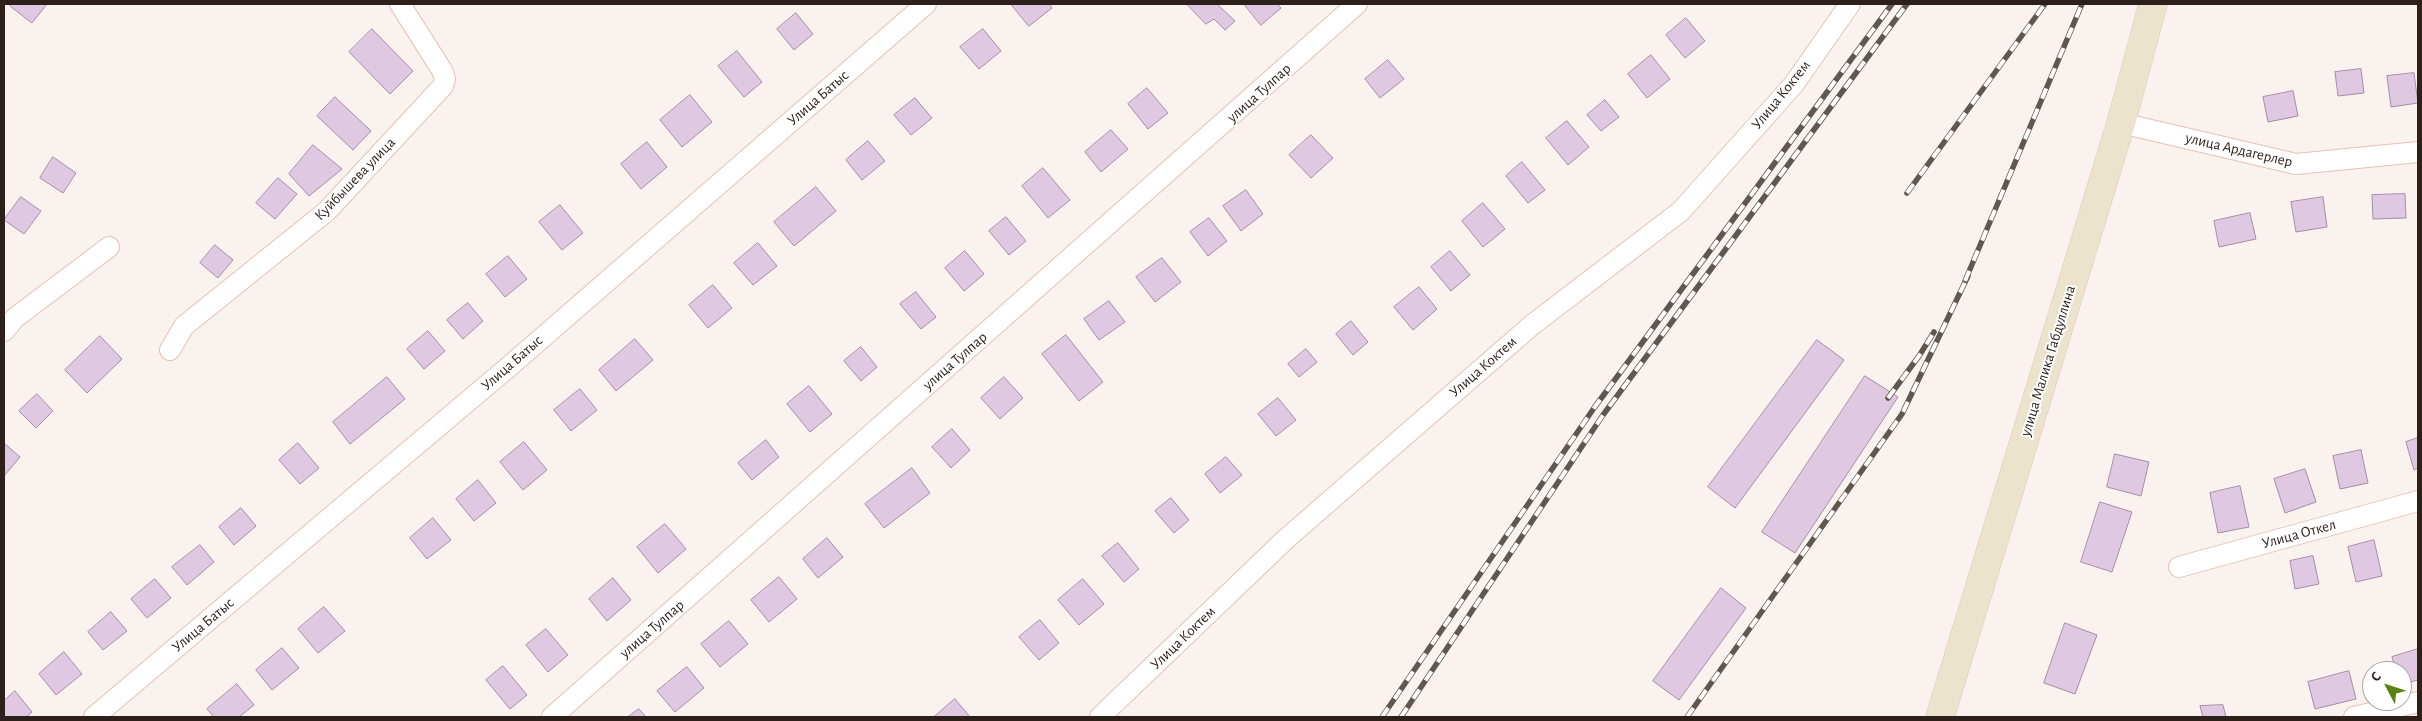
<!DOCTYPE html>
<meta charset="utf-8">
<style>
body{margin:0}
#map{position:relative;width:2422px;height:721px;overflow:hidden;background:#faf2ef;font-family:"Alegreya Sans",sans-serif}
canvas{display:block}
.frame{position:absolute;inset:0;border:5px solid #2d201a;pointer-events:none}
.north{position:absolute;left:2362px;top:661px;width:50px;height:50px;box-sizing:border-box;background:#fff;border:1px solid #aba6a3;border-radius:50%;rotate:310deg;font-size:14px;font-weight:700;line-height:20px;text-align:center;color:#2d201a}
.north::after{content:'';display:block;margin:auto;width:18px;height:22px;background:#568311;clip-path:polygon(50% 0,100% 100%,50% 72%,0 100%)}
</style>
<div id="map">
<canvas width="2422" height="721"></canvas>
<div class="frame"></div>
<div class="north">С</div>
</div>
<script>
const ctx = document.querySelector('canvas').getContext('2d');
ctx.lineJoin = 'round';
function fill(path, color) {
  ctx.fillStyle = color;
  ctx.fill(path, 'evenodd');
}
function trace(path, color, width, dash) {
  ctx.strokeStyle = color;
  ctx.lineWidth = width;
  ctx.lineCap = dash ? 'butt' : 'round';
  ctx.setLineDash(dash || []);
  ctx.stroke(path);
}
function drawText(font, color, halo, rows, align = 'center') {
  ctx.font = font + ' "Alegreya Sans",sans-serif';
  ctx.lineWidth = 4;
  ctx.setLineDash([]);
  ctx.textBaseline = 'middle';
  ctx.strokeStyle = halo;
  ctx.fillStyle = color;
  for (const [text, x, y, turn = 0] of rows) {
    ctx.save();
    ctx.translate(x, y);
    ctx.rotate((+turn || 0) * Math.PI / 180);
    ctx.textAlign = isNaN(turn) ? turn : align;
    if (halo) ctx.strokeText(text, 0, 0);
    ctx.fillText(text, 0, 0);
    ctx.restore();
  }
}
const building = new Path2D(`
 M11,4H47L32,23L10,6Z
 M1011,4H1049L1052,8L1029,26Z
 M1187,4H1217L1235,21L1225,30L1214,19L1206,24Z
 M1244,4H1277L1281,8L1261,25Z
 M796,13L813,34L794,50L777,29Z
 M1686,18L1705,41L1685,58L1666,35Z
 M372,29L413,71L390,94L349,52Z
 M983,29L1001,51L979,69L960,47Z
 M737,51L762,82L744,97L718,66Z
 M1651,55L1670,79L1647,98L1628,74Z
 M1388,60L1404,79L1380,98L1365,79Z
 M2361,69L2364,93L2338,96L2335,72Z
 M2414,73L2418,103L2391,107L2387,76Z
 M1147,88L1168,113L1148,129L1128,104Z
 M2293,91L2298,116L2268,122L2263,97Z
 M690,95L712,122L682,147L660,120Z
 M335,97L371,131L353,150L317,116Z
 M915,98L932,118L911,135L894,115Z
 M1605,100L1619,117L1601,131L1587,115Z
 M1567,121L1589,147L1568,165L1546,138Z
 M1111,130L1128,149L1101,172L1085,152Z
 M1311,135L1333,158L1311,178L1289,155Z
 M868,141L885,161L862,180L846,160Z
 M647,142L667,167L641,189L621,164Z
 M313,145L342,169L309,196L289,174Z
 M53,157L76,173L63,193L40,178Z
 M1522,162L1545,190L1528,203L1506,176Z
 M1043,168L1070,200L1048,218L1022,186Z
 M278,178L297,194L275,219L256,203Z
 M816,187L836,211L794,246L774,222Z
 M1246,190L1263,214L1241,231L1223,206Z
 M2405,194L2406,218L2373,219L2372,195Z
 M21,197L41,211L24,234L4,220Z
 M2323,197L2327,227L2296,232L2291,202Z
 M1483,203L1505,229L1483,247L1462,221Z
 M560,205L583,233L562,250L539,222Z
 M2250,213L2256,239L2219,247L2214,221Z
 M1006,217L1026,241L1009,255L989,231Z
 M1209,218L1227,241L1208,256L1190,232Z
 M758,243L777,266L753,285L734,263Z
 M215,245L233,260L218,278L200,263Z
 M965,251L984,274L964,291L945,268Z
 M1450,251L1470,275L1451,291L1431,267Z
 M508,256L527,279L505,297L486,274Z
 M1162,258L1181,282L1155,302L1136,277Z
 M713,285L732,308L708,328L689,305Z
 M1419,287L1437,309L1413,330L1394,307Z
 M916,292L936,317L921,329L900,304Z
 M1109,301L1125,322L1099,340L1084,319Z
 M468,303L483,321L463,339L447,320Z
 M1351,321L1368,342L1353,355L1336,334Z
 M428,331L445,351L424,369L407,349Z
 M1066,335L1103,382L1079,401L1042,354Z
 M100,336L122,359L87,393L65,370Z
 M635,339L653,360L616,391L599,370Z
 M1817,340L1844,360L1735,508L1708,487Z
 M861,347L877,367L861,381L844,361Z
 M1306,349L1317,362L1299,377L1288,364Z
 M1865,376L1898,397L1795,553L1762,532Z
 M387,377L405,399L350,444L333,422Z
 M1004,377L1023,398L1000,419L981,398Z
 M809,386L832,414L810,432L787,404Z
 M580,389L597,410L571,431L554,410Z
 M37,394L53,411L36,428L19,411Z
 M1278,398L1296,420L1276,436L1258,414Z
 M952,429L970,450L951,468L932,447Z
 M2418,438V468L2414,470L2406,442Z
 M766,440L779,457L752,480L738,463Z
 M524,442L547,470L523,490L500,462Z
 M4,443L20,457L4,476Z
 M298,443L319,468L300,484L279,460Z
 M2361,450L2368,483L2340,489L2333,456Z
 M2115,454L2149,462L2141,496L2107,487Z
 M1226,457L1242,475L1220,493L1205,474Z
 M912,468L930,493L884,528L865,504Z
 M2305,469L2316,502L2285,513L2274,479Z
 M478,480L496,503L474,521L456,499Z
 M2240,486L2249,527L2218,533L2210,493Z
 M1171,498L1189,520L1174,533L1155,511Z
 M2100,502L2132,512L2112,572L2081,562Z
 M241,508L256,526L234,545L219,527Z
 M433,518L451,540L427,559L410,538Z
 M665,524L686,549L658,573L637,547Z
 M827,538L843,557L818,578L803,559Z
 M2374,540L2382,576L2356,582L2348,547Z
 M1118,543L1139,569L1124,582L1102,556Z
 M200,545L214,562L187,585L172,567Z
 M2313,556L2319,584L2295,589L2290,561Z
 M779,577L797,599L769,622L751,600Z
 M613,578L631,600L607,621L589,599Z
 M155,579L171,598L147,618L131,599Z
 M1083,579L1104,604L1079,625L1058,600Z
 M1721,588L1746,608L1679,700L1653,681Z
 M324,607L345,631L318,653L298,629Z
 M111,612L127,631L103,650L88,632Z
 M1040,620L1059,643L1039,660L1019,637Z
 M729,621L748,644L720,667L701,644Z
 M2065,623L2097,635L2075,694L2044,683Z
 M546,629L568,655L548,672L526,645Z
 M282,648L299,668L272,690L256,670Z
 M2418,649V680L2402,684V671H2396L2392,657Z
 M64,652L82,674L56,695L39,674Z
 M503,666L527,695L510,709L486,680Z
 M687,667L704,688L675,712L657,691Z
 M2349,671L2356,699L2315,709L2308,682Z
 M237,684L254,705L239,717H214L207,709Z
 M15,691L32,712L26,717H4V701Z
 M955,699L970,717H934Z
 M2223,705L2226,717H2203L2200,706Z
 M639,709L646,717H628Z`);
const minor = new Path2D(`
 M2121,123L2296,164L2418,152
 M4,331L15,318L109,247
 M170,350L184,326L327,211L443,86L445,79L443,72L400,4
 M2179,567L2418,501
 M94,717L512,364L926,4
 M552,717L1357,4
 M1100,717L1287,538L1532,325L1681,211L1794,84L1850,4
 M2354,717L2418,702`);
const secondary = new Path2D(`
 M1940,717L2121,123L2153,4`);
const rail = new Path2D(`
 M1907,193L2045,4
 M1965,281L2082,4
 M1888,398L1919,356L1934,332
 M1382,717L1594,408L1892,4
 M1401,717L1603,415L1907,4
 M1687,717L1902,414L1968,276`);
const streetNames = [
 ["улица Тулпар",1259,93,-42],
 ["Улица Коктем",1781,95,-51],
 ["Улица Батыс",818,98,-41],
 ["улица Ардагерлер",2239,150,13],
 ["Куйбышева улица",355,179,-46],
 ["улица Тулпар",955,361,-41],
 ["улица Малика Габдуллина",2048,361,-73],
 ["Улица Батыс",512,363,-41],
 ["Улица Коктем",1483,367,-41],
 ["Улица Откел",2299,534,-15],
 ["Улица Батыс",203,625,-40],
 ["улица Тулпар",652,629,-41],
 ["Улица Коктем",1183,638,-44]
];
fill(building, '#e1c8e2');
trace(building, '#a48ca5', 1);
trace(minor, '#e5c2b3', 22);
trace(secondary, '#e5c2b3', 29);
trace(minor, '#fff', 20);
trace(secondary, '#ece3cd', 28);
trace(rail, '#625651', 5.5);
trace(rail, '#fff', 4, [11]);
drawText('15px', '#2d201a', '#fff', streetNames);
</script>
